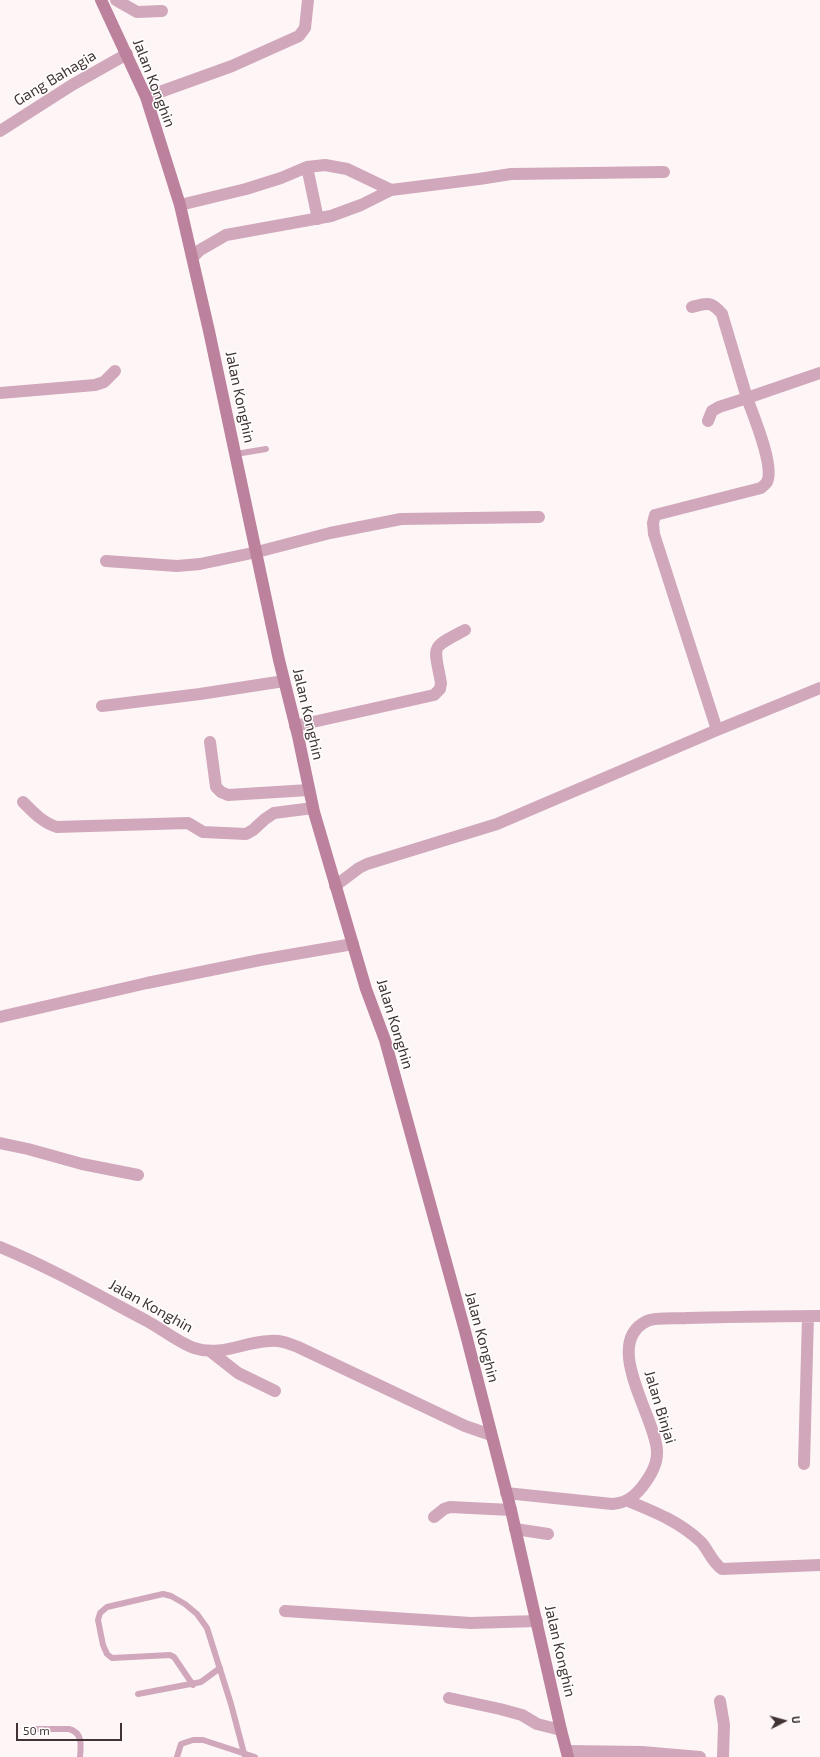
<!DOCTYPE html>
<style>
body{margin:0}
#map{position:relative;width:820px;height:1757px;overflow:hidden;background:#fef6f6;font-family:"Exo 2",sans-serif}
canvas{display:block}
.north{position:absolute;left:764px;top:1701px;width:40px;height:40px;-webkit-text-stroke:3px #fff;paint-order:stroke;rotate:84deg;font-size:11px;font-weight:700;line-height:16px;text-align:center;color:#413333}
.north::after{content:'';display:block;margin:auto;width:14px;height:18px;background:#413333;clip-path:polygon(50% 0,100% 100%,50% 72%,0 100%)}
.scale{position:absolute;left:16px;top:1723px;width:106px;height:18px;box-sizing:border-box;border:2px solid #413333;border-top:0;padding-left:5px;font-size:12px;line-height:14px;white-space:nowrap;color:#413333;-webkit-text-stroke:3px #fff;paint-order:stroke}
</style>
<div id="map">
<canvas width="820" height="1757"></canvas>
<div class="north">U</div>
<div class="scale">50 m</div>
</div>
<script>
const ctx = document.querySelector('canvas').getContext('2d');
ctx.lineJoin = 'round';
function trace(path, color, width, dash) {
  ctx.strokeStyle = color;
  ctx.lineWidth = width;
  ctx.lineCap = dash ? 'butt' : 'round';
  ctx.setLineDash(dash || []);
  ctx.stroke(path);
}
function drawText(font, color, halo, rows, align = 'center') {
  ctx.font = font + ' "Exo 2",sans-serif';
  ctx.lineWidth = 3;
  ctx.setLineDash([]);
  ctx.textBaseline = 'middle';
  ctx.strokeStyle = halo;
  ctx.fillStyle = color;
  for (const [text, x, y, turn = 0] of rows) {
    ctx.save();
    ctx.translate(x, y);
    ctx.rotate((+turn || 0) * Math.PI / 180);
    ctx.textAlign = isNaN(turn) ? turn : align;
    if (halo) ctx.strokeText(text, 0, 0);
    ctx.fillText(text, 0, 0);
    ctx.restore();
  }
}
const lane = new Path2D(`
 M236,454L266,449
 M193,1685L174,1657L170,1655L112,1658L107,1654L103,1645L98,1620L100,1613L107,1607L163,1594L171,1596L185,1604L197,1614L207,1628L231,1704L245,1757
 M138,1694L201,1682L220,1668
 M32,1729H69C83,1733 81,1745 80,1757
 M177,1757L181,1744L193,1740H203L255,1757`);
const street = new Path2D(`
 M116,0L137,12L162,11
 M146,97L232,66L299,36L305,28L308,0
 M0,131L72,85L127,54
 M307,167L318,219
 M180,205L246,189L281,178L307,167L325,165L347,169L391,190
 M193,257L200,250L226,235L331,216L361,205L391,190L479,179L511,174L664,172
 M692,307C707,303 711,301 722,314L747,398L719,407L712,411L708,421
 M0,393L95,385L104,382L115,371
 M106,561L177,566L200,564L257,552L330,533L401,519L539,517
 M102,706L200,694L284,681
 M295,726L434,695L440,689L441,683C434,644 429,649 465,630
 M717,730L654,534L653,523L655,515L761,488C763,486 766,484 767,482C775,466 753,415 747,398L820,373
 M210,742L216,787L221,792L228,795L309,790
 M23,802C33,812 43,823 57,827L188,823L203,832L246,834L253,830L265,819L274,813L313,808
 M335,886L359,868L367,864L497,824L717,730L820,688
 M0,1017L147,983L260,960L353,944
 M0,1143L28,1149L82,1164L138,1175
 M0,1247C51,1268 98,1295 147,1321C160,1328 181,1344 194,1348C221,1357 243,1342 269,1341C280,1340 288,1343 298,1347L465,1426L491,1435
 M210,1351L238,1373L275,1391
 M804,1464L808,1316
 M506,1493L612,1504C626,1503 634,1497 642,1487C650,1477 658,1465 657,1451C656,1418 601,1343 647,1321C656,1317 677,1319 687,1318C731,1317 776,1316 820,1316
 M628,1501C655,1512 680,1522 701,1542C709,1551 712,1562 722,1569L820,1565
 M434,1517L444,1509L450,1507L511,1510
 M515,1529L548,1534
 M285,1611L471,1623L537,1621
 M449,1698L500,1709L522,1715L537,1724L561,1730
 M720,1701L724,1725L723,1757
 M567,1751L642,1752L700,1757`);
const secondary = new Path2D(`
 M101,0L146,97L180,205L209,331L279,660L298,736L314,812L366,989L385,1040L465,1331L511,1510L561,1730L568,1757`);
const streetNames = [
 ["Gang Bahagia",55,78,-31],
 ["Jalan Konghin",154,83,69],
 ["Jalan Konghin",240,397,78],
 ["Jalan Konghin",308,714,77],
 ["Jalan Konghin",395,1024,73],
 ["Jalan Konghin",151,1306,29],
 ["Jalan Konghin",482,1337,75],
 ["Jalan Binjai",660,1407,73],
 ["Jalan Konghin",560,1651,77]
];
trace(lane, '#d1a8bb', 6);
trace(street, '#d1a8bb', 12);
trace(secondary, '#bc819d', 12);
drawText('15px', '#413333', '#fff', streetNames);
</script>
